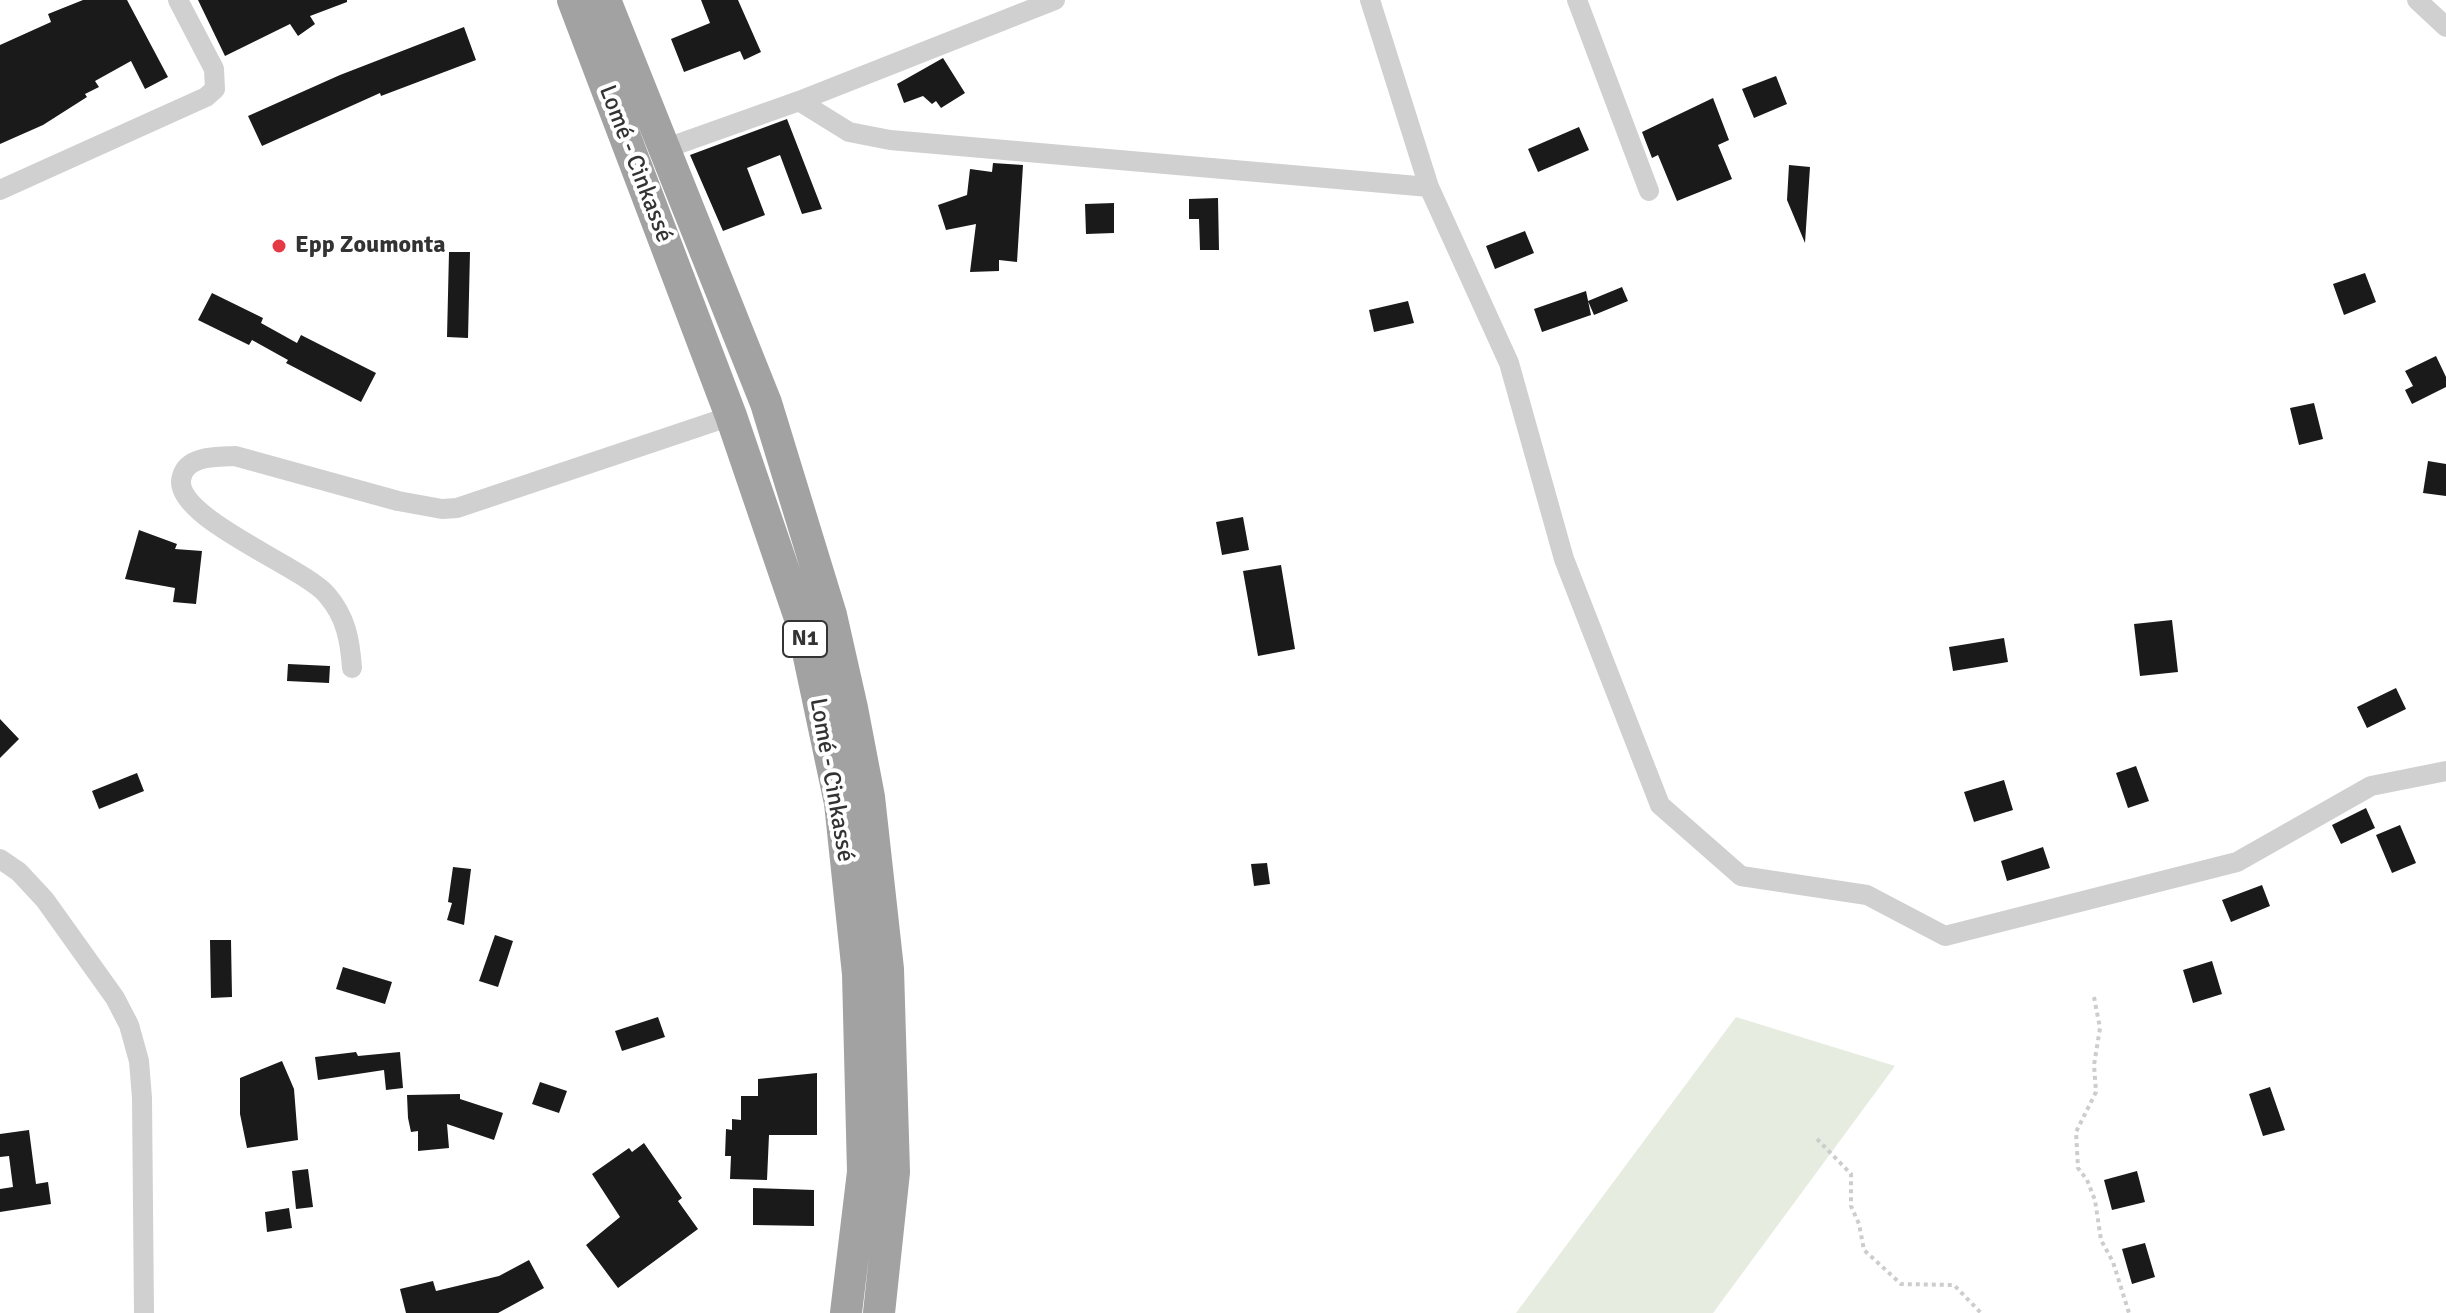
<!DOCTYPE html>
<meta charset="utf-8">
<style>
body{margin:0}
canvas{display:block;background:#fff}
</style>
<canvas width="2446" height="1313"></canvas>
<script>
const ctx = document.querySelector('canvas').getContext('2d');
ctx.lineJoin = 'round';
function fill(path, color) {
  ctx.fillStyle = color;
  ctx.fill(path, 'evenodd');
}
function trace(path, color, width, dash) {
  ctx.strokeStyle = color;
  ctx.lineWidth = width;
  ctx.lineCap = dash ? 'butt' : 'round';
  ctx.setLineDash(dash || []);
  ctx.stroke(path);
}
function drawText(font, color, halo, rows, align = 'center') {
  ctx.font = font + ' Signika,sans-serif';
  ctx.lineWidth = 8;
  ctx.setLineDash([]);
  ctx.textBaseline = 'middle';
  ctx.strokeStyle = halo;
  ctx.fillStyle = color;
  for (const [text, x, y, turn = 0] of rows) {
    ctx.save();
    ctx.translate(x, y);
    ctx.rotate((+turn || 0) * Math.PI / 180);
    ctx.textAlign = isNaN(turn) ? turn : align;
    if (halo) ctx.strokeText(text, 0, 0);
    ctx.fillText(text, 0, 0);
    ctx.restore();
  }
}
const green = new Path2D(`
 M1736,1017L1895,1066L1713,1313H1516Z`);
const building = new Path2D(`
 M83,0H127L168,77L145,89L131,61L95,81L99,87L85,94L87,97L43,125L0,144V45L51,22L48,14Z
 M198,0H347V2L310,16L315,24L298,36L290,24L225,56Z
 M701,0H738L761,52L744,60L740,51L684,72L671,39L710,23Z
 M464,27L476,60L381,96L380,93L262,146L248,116L340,75Z
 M943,58L965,93L941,108L936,101L932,104L923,96L904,103L897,84Z
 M1776,76L1787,104L1754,118L1742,89Z
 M1713,98L1729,140L1718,145L1732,179L1677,201L1658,155L1652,158L1642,132Z
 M787,119L822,209L802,214L780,155L747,168L765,215L723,231L690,155Z
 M1579,127L1589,150L1538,172L1528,149Z
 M993,163L1023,165L1017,262L999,260V271L970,272L976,224L946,230L938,205L967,195L970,169L992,172Z
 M1789,165L1810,167L1805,243L1787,200Z
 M1218,198L1219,250H1200L1199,219H1189V199Z
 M1114,203V233L1086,234L1085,204Z
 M1525,231L1534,253L1495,269L1486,246Z
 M449,252H470L468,338L447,337Z
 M2365,273L2376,302L2344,315L2333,284Z
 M1622,287L1628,301L1594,315L1588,301Z
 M1586,291L1591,315L1542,332L1534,309Z
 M212,293L263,318L261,323L297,343L301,335L376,373L361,402L286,363L288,360L252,340L249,345L198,320Z
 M1408,301L1414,323L1374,332L1369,310Z
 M2436,356L2446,377V387L2412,404L2405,390L2413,386L2405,371Z
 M2314,403L2323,439L2299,445L2290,408Z
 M2428,461L2446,464V496L2423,493Z
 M1243,517L1249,550L1222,555L1216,522Z
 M139,530L177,544L175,549L202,551L196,604L173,602L175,588L125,579Z
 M1281,565L1295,649L1258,656L1243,571Z
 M2172,620L2178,672L2140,676L2134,624Z
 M2004,638L2008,662L1953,671L1949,647Z
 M288,664L330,666L329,683L287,681Z
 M2396,688L2406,709L2367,728L2357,707Z
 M0,719L19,739L0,758Z
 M2136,766L2149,801L2128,808L2116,773Z
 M137,773L144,791L99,809L92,791Z
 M2004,780L2013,810L1974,822L1964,792Z
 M2366,808L2375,828L2341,844L2332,825Z
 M2400,825L2416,863L2392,873L2376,835Z
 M2043,847L2050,868L2007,881L2001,861Z
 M1267,863L1270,884L1254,886L1251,864Z
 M453,867L471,869L464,925L447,920L452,903L448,902Z
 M2262,885L2270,906L2231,922L2222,900Z
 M495,935L513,941L498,987L479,981Z
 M210,940H231L232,997L211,998Z
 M2212,961L2222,994L2193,1003L2183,970Z
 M343,967L392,982L385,1004L336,989Z
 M658,1017L665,1037L622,1051L615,1031Z
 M356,1052L358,1056L400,1052L403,1088L386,1090L384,1070L318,1080L315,1057Z
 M282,1061L294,1089L298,1140L247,1148L240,1114V1078Z
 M817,1073V1135H769L767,1180L730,1179L731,1156H725L726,1129L732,1130V1119L741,1120V1096H758V1079Z
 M540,1082L567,1091L559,1113L532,1104Z
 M2270,1087L2285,1130L2263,1136L2249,1094Z
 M460,1094V1099L503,1113L494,1140L447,1124L449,1148L418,1151V1131L411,1132L408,1118L407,1095Z
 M29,1130L36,1184L48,1182L51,1204L0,1212V1189L13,1187L9,1156L0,1157V1134Z
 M644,1143L682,1198L678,1201L698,1229L618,1288L586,1245L620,1217L592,1174L629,1148L632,1152Z
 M308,1169L313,1207L296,1209L292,1171Z
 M2137,1171L2145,1202L2112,1210L2104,1180Z
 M753,1188L814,1190V1226L753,1225Z
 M289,1208L292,1228L267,1232L265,1212Z
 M2145,1243L2155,1277L2132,1284L2122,1249Z
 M529,1260L544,1288L498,1313H406L400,1289L433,1281L436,1291L499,1276Z`);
const path = new Path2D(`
 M2094,997L2100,1028L2094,1065L2096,1092L2076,1132L2078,1168L2087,1180L2095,1200L2101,1240L2113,1262L2129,1313
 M1817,1139L1851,1174V1206L1859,1224L1864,1250L1901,1284L1954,1285L1981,1313`);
const minor = new Path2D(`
 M1370,0L1429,187L1509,363L1564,559L1660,805L1741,876L1867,895L1945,936L2237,862L2371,786L2446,771
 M1577,0L1649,191
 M2417,0L2446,27
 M799,101L849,132L890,140L1429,187
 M664,149L799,101L1055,0
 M0,190L206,97L215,89L214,69L178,0
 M352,668C350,640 346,617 327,595C303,566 168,516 182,476C188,455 218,457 235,456L398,501L442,509L457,508L731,416
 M0,859L19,872L45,900L115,998L129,1025L139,1061L142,1098L144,1313`);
const trunk = new Path2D(`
 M573,0L731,416L802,624L840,803L858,974L863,1172L846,1313
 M605,0L766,403L831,615L852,708L869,797L888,969L894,1172L879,1313`);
const markers = [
 [279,246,8,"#e63946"]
];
const shields = [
 [805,639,44]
];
const shieldNames = [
 ["N1",805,639]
];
const streetNames = [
 ["Lomé - Cinkassé",635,164,69],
 ["Lomé - Cinkassé",831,780,80]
];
const poiNames = [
 ["Epp Zoumonta",295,246]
];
fill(green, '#e6ecdf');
fill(building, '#1a1a1a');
trace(path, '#cdcdcd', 4, [4, 4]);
trace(minor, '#d0d0d0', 20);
trace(trunk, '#a2a2a2', 32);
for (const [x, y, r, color] of markers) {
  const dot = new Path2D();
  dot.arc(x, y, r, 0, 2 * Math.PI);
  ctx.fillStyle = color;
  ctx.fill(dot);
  trace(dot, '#fff', 3);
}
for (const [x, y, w] of shields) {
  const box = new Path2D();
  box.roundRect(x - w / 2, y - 18, w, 36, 6);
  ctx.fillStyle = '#fff';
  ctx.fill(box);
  trace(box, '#333', 2);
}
drawText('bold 22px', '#333', null, shieldNames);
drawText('24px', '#333', '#fff', streetNames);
drawText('bold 24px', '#333', '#fff', poiNames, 'left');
</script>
